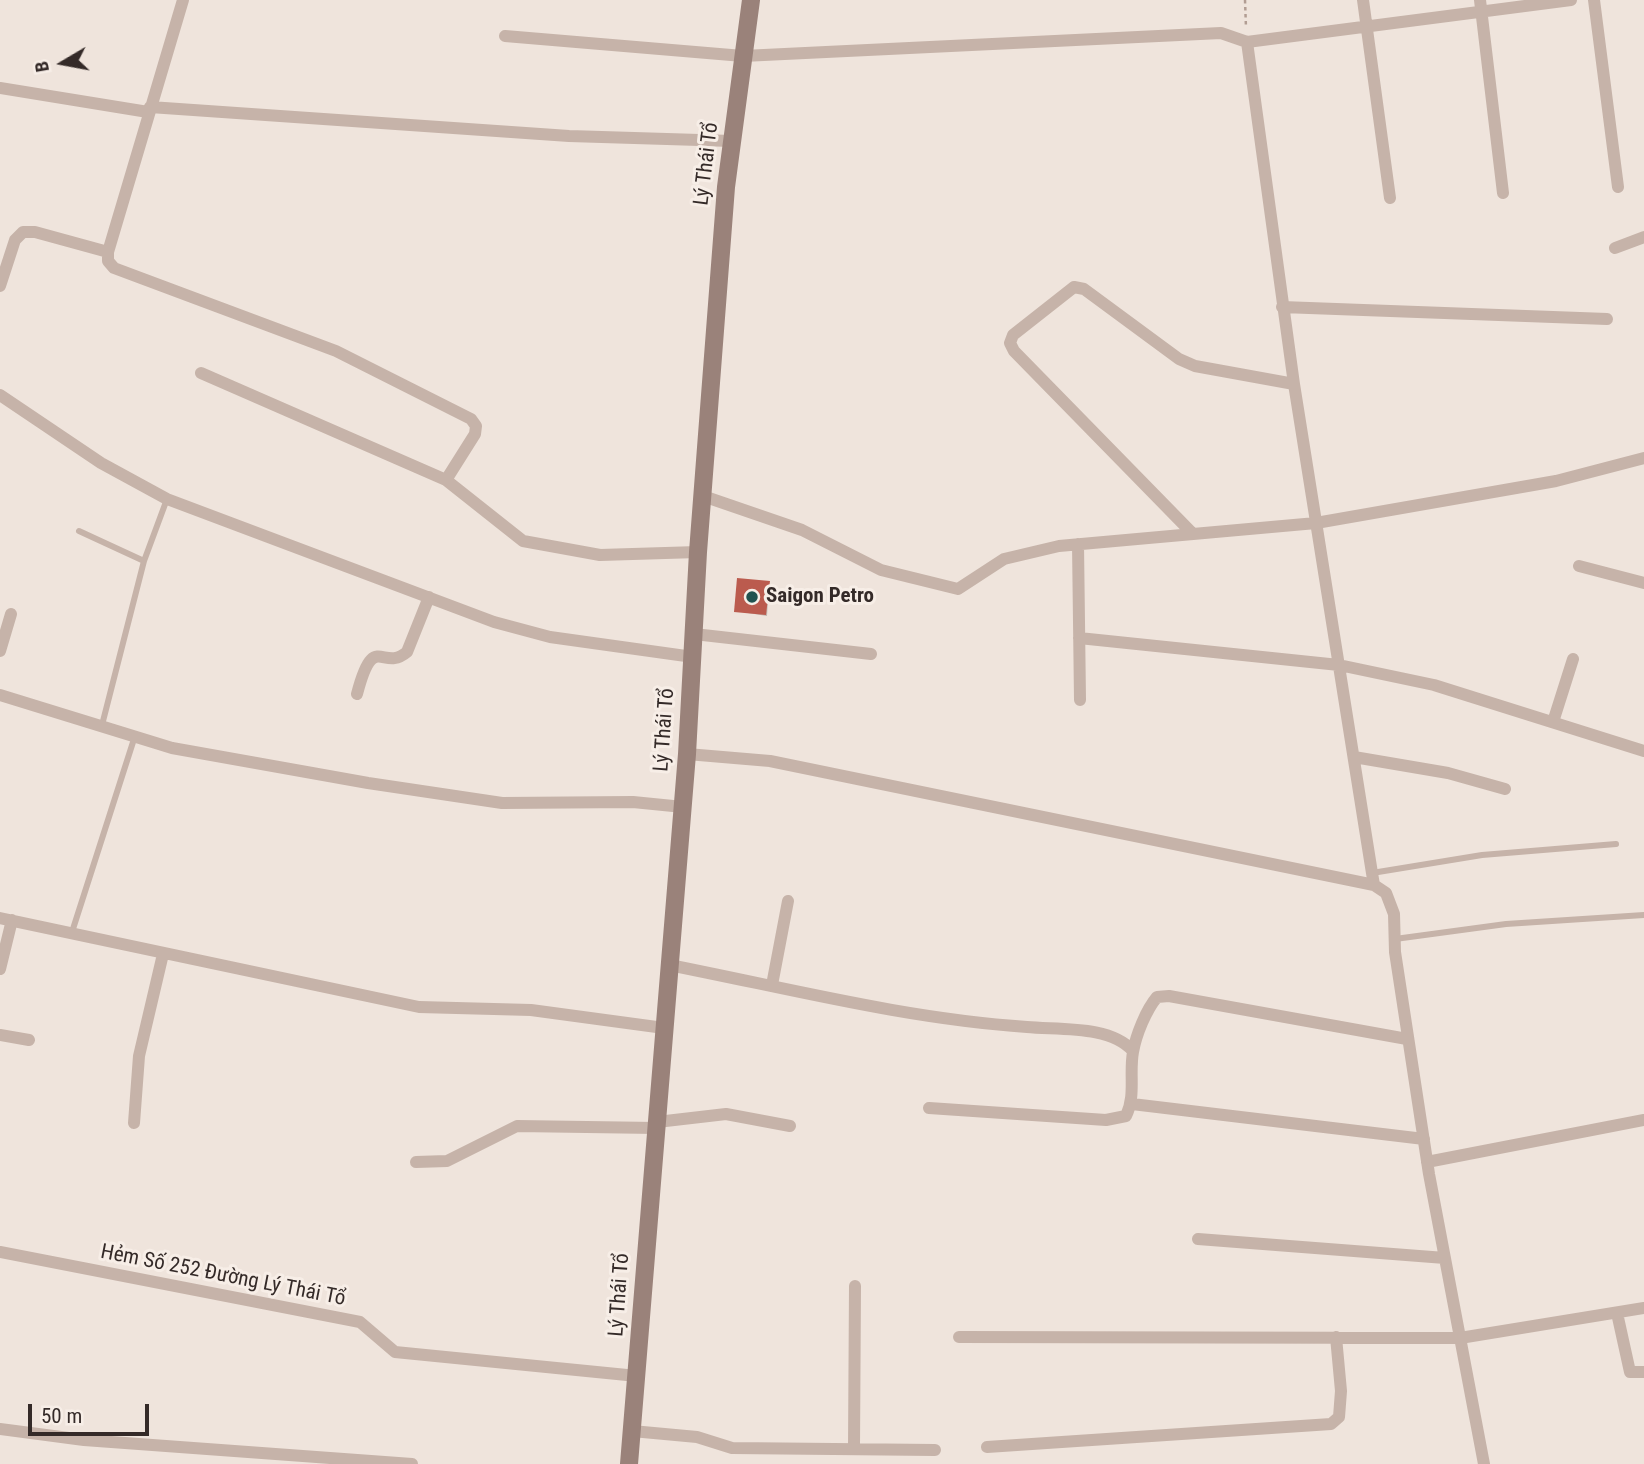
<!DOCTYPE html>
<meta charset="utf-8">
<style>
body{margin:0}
#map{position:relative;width:1644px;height:1464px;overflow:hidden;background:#efe4dc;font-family:"Roboto Condensed",sans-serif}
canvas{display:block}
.north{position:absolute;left:28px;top:28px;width:70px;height:70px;-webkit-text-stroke:5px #f7eee7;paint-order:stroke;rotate:260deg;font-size:19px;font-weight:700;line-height:28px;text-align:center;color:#342a28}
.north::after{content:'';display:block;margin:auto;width:24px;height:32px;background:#342a28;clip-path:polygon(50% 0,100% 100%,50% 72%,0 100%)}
.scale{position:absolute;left:28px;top:1404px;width:121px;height:32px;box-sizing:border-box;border:4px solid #342a28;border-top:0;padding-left:9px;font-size:21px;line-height:24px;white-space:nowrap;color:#342a28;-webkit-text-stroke:5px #f7eee7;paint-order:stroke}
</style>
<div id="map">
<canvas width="1644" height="1464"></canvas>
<div class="north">B</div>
<div class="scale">50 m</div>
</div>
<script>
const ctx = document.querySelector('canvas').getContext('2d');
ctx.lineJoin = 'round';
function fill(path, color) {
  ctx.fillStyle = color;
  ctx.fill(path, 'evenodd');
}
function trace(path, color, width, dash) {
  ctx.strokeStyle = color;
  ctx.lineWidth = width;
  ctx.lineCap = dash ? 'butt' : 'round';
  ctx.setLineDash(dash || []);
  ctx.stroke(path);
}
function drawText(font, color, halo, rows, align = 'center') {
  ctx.font = font + ' "Roboto Condensed",sans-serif';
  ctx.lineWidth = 6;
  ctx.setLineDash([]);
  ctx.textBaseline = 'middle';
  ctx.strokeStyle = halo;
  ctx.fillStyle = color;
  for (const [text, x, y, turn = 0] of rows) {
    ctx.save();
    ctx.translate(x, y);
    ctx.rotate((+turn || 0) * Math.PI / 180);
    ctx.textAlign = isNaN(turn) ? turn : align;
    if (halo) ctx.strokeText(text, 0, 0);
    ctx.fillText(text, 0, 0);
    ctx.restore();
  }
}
const shadow = new Path2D(`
 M769,583L767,616L735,611Z`);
const building = new Path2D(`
 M737,578L770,581L766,615L734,612Z`);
const path = new Path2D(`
 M1245,0L1246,28`);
const service = new Path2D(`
 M79,531L144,561
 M102,725L144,561L167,499
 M1372,873L1482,855L1616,844
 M72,932L134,739
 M1395,939L1506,924L1644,915`);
const minor = new Path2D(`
 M183,0L108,252V261L114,268L336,351L471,419L476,426L475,434L446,480
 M1363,0L1390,198
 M1480,0L1503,193
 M1594,0L1618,187
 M505,36L743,56L1221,33L1247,42L1294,384L1372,873L1374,885L1386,893L1394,914L1395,952L1429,1174L1484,1464
 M1247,42L1571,0
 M0,88L148,112
 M150,107L569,136L732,141
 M1615,248L1644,237
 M0,286L15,240L23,232H35L108,252
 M1282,307L1607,319
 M201,373L446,480L523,541L600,555L698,552
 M0,395L101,463L167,499L494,622L550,637L693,657
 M703,496L802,530L881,570L958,589L1004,559L1059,546L1316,523L1556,481L1644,458
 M1193,534L1014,351L1010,343L1013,335L1074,287L1084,289L1179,359L1195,366L1294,384
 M1078,544L1080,700
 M1579,566L1644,583
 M694,634L871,654
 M1079,638L1339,665L1434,685L1644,751
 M0,651L11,614
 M357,694C374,629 382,673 407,652L429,597
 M0,695L172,748L368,783L502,803L633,802L683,807
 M1553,722L1573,659
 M687,754L770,761L1374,885
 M1354,757L1448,773L1505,789
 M0,918L419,1007L531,1010L664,1028
 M669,965C787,988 906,1019 1027,1027C1059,1030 1110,1025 1133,1051
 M0,969L12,920
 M772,985L788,901
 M0,1035L29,1040
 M1132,1104L1424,1139
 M929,1108L1106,1120L1126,1116C1136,1095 1129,1074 1133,1052C1136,1035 1146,1010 1157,997L1169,996L1407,1039
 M657,1122L726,1114L790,1126
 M134,1123L139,1056L163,954
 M416,1162L447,1161L517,1126L656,1128
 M1427,1162L1644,1120
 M1198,1239L1445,1258
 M0,1252L360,1322L395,1352L637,1376
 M1617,1313L1630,1372H1644
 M959,1337L1460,1338L1644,1308
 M0,1429L84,1440L412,1464
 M632,1431L697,1437L732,1448L935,1450
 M854,1447L855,1286
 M987,1447L1331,1424L1339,1417L1341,1391L1336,1337`);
const secondary = new Path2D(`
 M629,1464L687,754L698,552L726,187L751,0`);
const markers = [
 [752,597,7,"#21524f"]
];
const streetNames = [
 ["Lý Thái Tổ",707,164,-83],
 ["Lý Thái Tổ",665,730,-86],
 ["Hẻm Số 252 Đường Lý Thái Tổ",223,1276,11],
 ["Lý Thái Tổ",620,1295,-86]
];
const poiNames = [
 ["Saigon Petro",766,597]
];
fill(shadow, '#0003');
fill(building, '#bb5b4e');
trace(path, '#b29d93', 2.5, [3.5, 3.5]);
trace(service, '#c6b3a9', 6);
trace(minor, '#c6b3a9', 12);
trace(secondary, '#9a827a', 18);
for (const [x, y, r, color] of markers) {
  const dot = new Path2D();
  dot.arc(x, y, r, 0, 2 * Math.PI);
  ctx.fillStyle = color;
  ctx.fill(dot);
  trace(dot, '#f7eee7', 2.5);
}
drawText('21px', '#342a28', '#f7eee7', streetNames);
drawText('bold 21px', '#342a28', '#f7eee7', poiNames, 'left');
</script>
